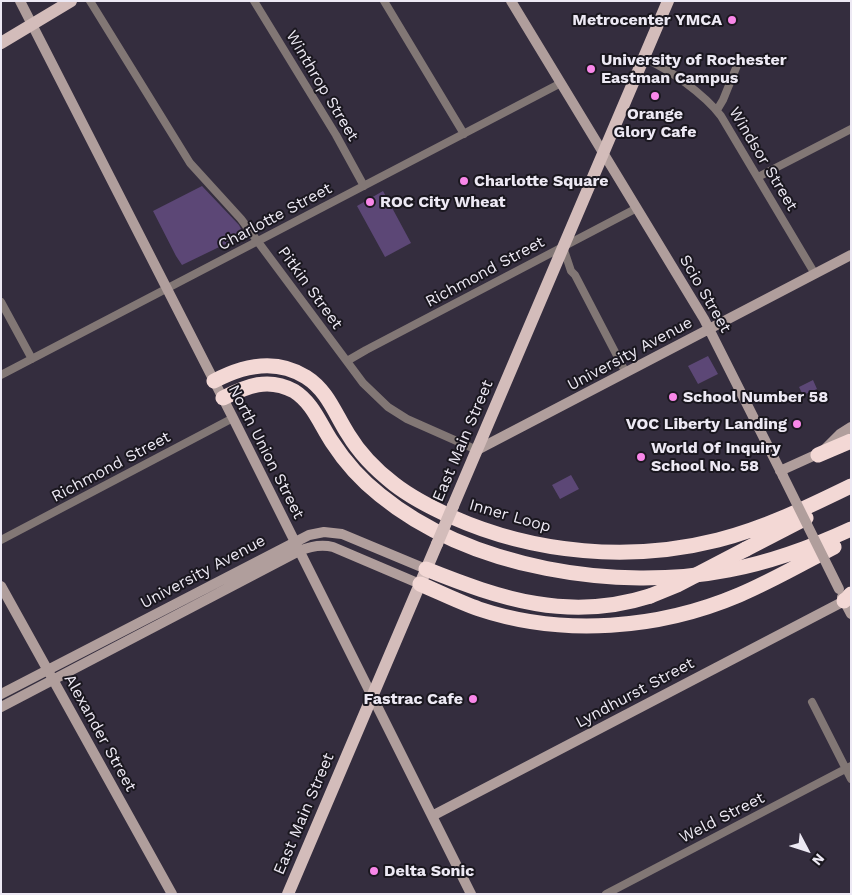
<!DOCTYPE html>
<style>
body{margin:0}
#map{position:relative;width:852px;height:895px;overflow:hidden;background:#342d3e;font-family:"Work Sans",sans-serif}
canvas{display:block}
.frame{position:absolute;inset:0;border:2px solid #ede9f4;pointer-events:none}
.north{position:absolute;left:782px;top:825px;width:50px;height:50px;-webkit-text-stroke:4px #1a171f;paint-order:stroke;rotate:130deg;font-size:14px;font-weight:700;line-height:20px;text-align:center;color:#ede9f4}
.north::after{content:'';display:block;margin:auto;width:18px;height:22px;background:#ede9f4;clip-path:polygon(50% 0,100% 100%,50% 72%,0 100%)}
</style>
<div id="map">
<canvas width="852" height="895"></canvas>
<div class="frame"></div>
<div class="north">N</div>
</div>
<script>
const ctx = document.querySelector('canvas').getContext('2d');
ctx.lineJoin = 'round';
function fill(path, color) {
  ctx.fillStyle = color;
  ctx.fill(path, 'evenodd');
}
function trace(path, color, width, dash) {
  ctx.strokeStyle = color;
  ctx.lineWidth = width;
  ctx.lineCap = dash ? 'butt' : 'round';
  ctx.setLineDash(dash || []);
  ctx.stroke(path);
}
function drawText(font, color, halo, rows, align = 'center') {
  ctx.font = font + ' "Work Sans",sans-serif';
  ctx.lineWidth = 4;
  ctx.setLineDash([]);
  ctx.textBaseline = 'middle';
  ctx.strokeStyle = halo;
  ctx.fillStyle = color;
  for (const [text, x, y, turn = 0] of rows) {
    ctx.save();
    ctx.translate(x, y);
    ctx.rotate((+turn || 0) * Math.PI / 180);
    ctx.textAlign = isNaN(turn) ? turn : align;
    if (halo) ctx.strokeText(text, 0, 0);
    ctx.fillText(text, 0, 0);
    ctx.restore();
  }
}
const green = new Path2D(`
 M202,186L239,225L243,233L242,236L182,265L176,256L153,211Z
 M383,191L411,243L385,257L357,206Z
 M708,356L718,374L698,384L688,366Z
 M813,380L817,389L803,395L799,387Z
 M571,475L579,489L560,499L552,485Z`);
const street = new Path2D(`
 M90,1L190,163L241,219L363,383L388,407L407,419L477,450
 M254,1L336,135L364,186
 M384,1L464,134
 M644,58C669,69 704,94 721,116L815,274
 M717,110L723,100L738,63
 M758,177L851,129
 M563,247L571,271L575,275L626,373
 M1,302L32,359
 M347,361L366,350L637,208
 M1,375L561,83
 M1,540L233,418
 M812,702L851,779
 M606,894L851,766`);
const secondary = new Path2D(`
 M20,1L233,418L471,894
 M511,1L704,319L783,476
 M477,450L851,255
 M780,471L822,452L840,434L851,427
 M1,586L172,894
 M842,597L851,614
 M1,694L309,535L324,532L342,534L426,569
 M1,707L299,551C311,546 321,544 333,547L420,584
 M432,816L848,599`);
const primary = new Path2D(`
 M1,43L71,1
 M453,506L668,1
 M288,894L437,544`);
const highway = new Path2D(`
 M214,381C244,365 276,358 306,377C328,391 335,414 348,434C360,454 376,470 394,484C412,498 432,508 452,517C535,554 631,562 718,540C765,528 808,507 851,486
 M223,398C247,386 268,377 294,391C313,403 320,424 332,442C345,462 361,480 380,495C471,569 617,592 729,570C771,562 812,547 851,529
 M818,455L851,441
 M746,549L806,518
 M426,569C501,599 569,622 650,596
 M420,584C439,592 459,602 479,609C563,637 659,629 739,595C772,581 803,563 834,547
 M844,601L851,594`);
const secondaryBridge = new Path2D(`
 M783,476L839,589`);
const primaryBridge = new Path2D(`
 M437,544L453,506`);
const highwayBridge = new Path2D(`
 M650,596L677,585L746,549`);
const markers = [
 [732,20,5,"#f987e9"],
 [591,69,5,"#f987e9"],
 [655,96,5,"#f987e9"],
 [464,181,5,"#f987e9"],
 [370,202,5,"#f987e9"],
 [673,397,5,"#f987e9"],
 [797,424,5,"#f987e9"],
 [641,457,5,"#f987e9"],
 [473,699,5,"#f987e9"],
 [374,871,5,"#f987e9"]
];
const poiNames = [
 ["Metrocenter YMCA",722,20,"right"],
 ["University of Rochester",601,60],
 ["Eastman Campus",601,78],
 ["Orange",655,114,"center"],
 ["Glory Cafe",655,132,"center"],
 ["Charlotte Square",474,181],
 ["ROC City Wheat",380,202],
 ["School Number 58",683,397],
 ["VOC Liberty Landing",787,424,"right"],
 ["World Of Inquiry",651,448],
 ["School No. 58",651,466],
 ["Fastrac Cafe",463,699,"right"],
 ["Delta Sonic",384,871]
];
const streetNames = [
 ["Winthrop Street",322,86,59],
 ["Windsor Street",763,159,59],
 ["Charlotte Street",275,217,-28],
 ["Richmond Street",485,272,-28],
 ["Pitkin Street",310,288,54],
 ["Scio Street",705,294,60],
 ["University Avenue",630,354,-28],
 ["East Main Street",463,441,-67],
 ["North Union Street",266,452,63],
 ["Richmond Street",111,467,-28],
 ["Inner Loop",510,516,16],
 ["University Avenue",203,572,-28],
 ["Lyndhurst Street",635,693,-28],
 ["Alexander Street",100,733,61],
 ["East Main Street",304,814,-67],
 ["Weld Street",722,818,-27]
];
fill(green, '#5c4776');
trace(street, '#827775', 8);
trace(secondary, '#b09e9c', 10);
trace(primary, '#d3bcba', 12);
trace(highway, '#f3d8d5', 15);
trace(secondaryBridge, '#b09e9c', 10);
trace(primaryBridge, '#d3bcba', 12);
trace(highwayBridge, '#f3d8d5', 15);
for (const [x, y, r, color] of markers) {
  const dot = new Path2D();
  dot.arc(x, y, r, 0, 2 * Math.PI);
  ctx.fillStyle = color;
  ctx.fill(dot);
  trace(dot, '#1a171f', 2);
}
drawText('bold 16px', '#ede9f4', '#1a171f', poiNames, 'left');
drawText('16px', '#ede9f4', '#1a171f', streetNames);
</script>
